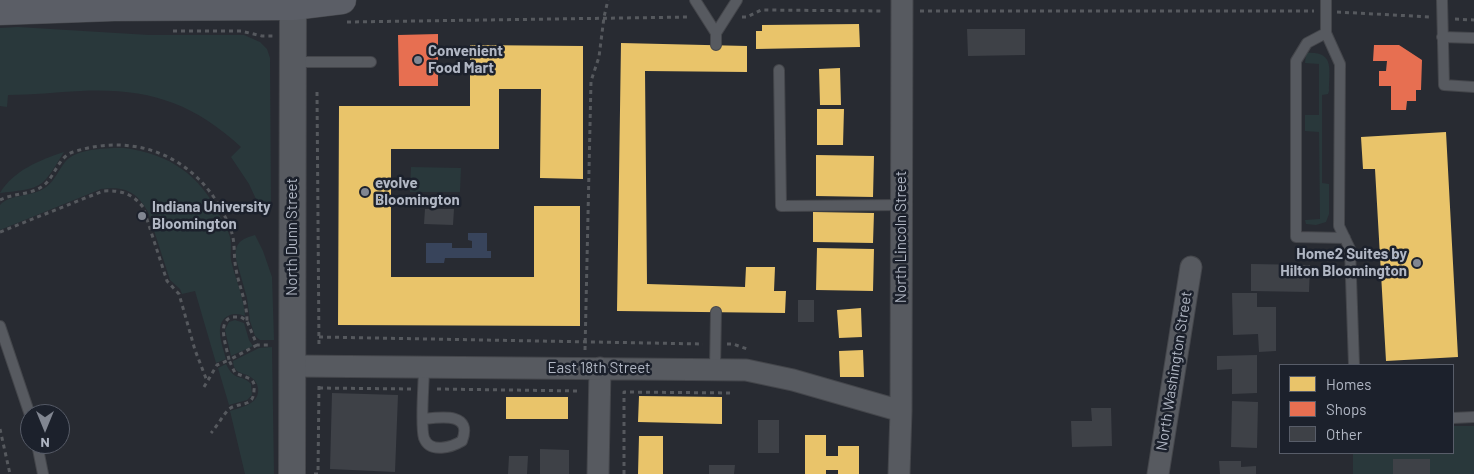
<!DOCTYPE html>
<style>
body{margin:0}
#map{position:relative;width:1474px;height:474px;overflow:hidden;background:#282b32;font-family:Barlow,sans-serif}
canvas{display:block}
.legend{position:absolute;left:1279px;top:364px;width:175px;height:90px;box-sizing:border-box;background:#1c212c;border:1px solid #585d69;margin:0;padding:6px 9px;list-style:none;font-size:15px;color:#b1b7c4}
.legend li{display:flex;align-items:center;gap:10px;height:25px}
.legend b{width:25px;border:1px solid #585d69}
.north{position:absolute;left:20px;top:404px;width:50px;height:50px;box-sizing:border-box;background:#1c212c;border:1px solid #585d69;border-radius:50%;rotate:180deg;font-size:14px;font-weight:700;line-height:20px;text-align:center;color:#b1b7c4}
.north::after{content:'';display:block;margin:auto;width:18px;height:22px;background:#818691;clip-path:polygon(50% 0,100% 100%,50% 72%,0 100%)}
</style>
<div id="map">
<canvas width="1474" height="474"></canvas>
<ul class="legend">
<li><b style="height:14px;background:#e9c46a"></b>Homes</li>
<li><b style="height:14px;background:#e76f51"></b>Shops</li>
<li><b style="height:14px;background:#3e4147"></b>Other</li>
</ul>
<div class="north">N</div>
</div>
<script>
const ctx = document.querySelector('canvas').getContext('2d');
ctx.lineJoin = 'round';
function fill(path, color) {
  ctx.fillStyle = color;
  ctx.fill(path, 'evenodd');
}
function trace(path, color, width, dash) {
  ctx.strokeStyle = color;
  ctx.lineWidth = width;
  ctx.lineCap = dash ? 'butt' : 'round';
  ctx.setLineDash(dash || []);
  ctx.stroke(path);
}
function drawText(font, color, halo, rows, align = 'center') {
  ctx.font = font + ' Barlow,sans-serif';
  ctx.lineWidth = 5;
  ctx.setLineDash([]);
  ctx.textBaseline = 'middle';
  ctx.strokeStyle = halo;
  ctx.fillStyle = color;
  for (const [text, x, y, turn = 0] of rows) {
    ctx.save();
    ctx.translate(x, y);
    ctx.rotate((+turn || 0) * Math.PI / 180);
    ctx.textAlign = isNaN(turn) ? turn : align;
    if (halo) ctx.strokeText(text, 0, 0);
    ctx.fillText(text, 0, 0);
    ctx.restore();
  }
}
const green = new Path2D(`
 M18,27L149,35H244L260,42L267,49L270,58L271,205L268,212L265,213L261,210L249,184L231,157L241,147C192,102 147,88 81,91C56,92 33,95 8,95L7,107L0,106V28Z
 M1306,53C1335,51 1329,69 1329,91L1328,94L1322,95V183L1329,184V214L1326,222L1316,225L1306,224L1305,220L1320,219L1319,132L1305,131V115H1319V64L1305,63Z
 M124,148C170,154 200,175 220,216C224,223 228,230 230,237C232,245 230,253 231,260C235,279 244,297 245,316C240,314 236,313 230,315C212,322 223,346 226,359L216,363L195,291L182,294L180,289L170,280L148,212C137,192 125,186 101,189L0,230V205C10,194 30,197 43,189C53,184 58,171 65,162C76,148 108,148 124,148Z
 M64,152C58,161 53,171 46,179C37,191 14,191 0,193C14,170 40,160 64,152Z
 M411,167L461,168L460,192H410Z
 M255,235L263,251L272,277L274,340H260L255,336L250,321L247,298L236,259C234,243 241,239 255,235Z
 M235,320L244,323L249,340L253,346L231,356L225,330L229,322Z
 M272,347L274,474H245L230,411C242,407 260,404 258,388C257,383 255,380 252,378C247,374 242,374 237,371C234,368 233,365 233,361L259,348Z
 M226,364C235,383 241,373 251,384L252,395L247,400L229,405L218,368Z
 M1453,426H1474V474H1430L1429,459H1393V474H1353V453H1453Z`);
const water = new Path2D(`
 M468,233H487V251H491V258H445L444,263H426V243H452V248H472V241L468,240Z`);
const homes = new Path2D(`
 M859,24L860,47L756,49V31H762V25Z
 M621,43L747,46V72L645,71L647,284L745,287L746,267H775L774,291H786L785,313L617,311Z
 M470,45L583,46V179L540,178L541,89H499V149H391V277H534V206H580V326L338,325L339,106H470Z
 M840,68L841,105H820L819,69Z
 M817,109H844L843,145H817Z
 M1446,132L1458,357L1386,361L1375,169H1363L1361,137Z
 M816,155L874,156L873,197L816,196Z
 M813,212L874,213L873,243L813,242Z
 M817,248L874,249L873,291L816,290Z
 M861,308L862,337L839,338L837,310Z
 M863,350L864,377H840L839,351Z
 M639,396L722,397V424L638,422Z
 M506,397H568V419H506Z
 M805,435H826V456H838V446H859V474H838V470H826V474H805Z
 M639,436H663V474H638Z`);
const shops = new Path2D(`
 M438,34V86H399L398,35Z
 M1374,45H1399L1422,60L1421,90H1416V101H1407L1406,110H1391V86H1379V71H1386L1387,61H1373Z`);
const building = new Path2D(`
 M967,29H1025V55L968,56Z
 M425,209H454L453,225L424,224Z
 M1251,264L1310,265L1309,292L1251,291Z
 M1232,293H1257V307H1276V351L1259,352L1258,334L1233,335Z
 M798,300H814V322H798Z
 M1257,355V393L1232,394V369L1217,370V356Z
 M332,393L398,395L395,472L330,469Z
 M1232,401L1258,402L1257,448L1231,447Z
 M1091,408H1111L1112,446L1072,447L1071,421H1092Z
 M758,420H779V453H758Z
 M540,449L569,450V474H540Z
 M509,456H528L527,474H508Z
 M1393,459H1430V474H1393Z
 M1219,461H1241V467L1256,466V474H1220Z
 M709,465H735L734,474H709Z`);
const path = new Path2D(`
 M920,11H1314
 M1337,12L1431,17
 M742,17H747L761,10L884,11
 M1455,19L1474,20
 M347,22L690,17
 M173,31H241L262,36H273
 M317,92L319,348
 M0,200C13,193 31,195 43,186C55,177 58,157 73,152C141,130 204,161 230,228C236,241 233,255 236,269C239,287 247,302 247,321
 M0,232L103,191C120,190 132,193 143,207L167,281L179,294L195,350L207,381
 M319,337L703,344
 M727,344H733L750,350
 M257,345L229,360C227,347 216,322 232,317H241L247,321L257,345H271
 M585,350L591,81L599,57L604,17L608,0
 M204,387L217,365L229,360L235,373L251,379C254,383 255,385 254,390C254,409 237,401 228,410C222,417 217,426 211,433
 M319,388L411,389
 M437,389L581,391
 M0,429L10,474
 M314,474H318L319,384
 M624,474V392L733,393`);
const service = new Path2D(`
 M695,0L716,33L737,0
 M1326,0V33L1340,64L1339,226L1350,249L1354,365
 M1442,0L1444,85L1474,87
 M716,33V45
 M1326,33L1307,43L1296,61V237L1345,238
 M1442,37L1474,38
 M292,62H371
 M779,70L781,206L902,205
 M0,326L30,415
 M715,369L716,312
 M1453,418L1474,417
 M423,419C441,417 473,412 462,441C452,447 430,454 424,438C420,426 424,383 424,367
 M37,444L43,474`);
const minor = new Path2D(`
 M292,366L746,370L793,380L901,411
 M598,474L600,368
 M899,474L901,411L902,0
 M1158,474L1191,267`);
const tertiary = new Path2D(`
 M292,474L293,0`);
const secondary = new Path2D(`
 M0,11L114,7L293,6L342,0`);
const markers = [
 [418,60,5,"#818691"],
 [365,192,5,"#818691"],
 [142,216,5,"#818691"],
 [1417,263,5,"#818691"]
];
const poiNames = [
 ["Convenient",428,51],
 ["Food Mart",428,68],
 ["evolve",375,183],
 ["Bloomington",375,200],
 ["Indiana University",152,207],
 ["Bloomington",152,224],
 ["Home2 Suites by",1407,254,"right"],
 ["Hilton Bloomington",1407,271,"right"]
];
const streetNames = [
 ["North Dunn Street",292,237,-90],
 ["North Lincoln Street",901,237,-90],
 ["East 18th Street",599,368],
 ["North Washington Street",1174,371,-81]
];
fill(green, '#29383b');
fill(water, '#38445b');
fill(homes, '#e9c46a');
fill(shops, '#e76f51');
fill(building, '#3e4147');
trace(service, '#44464b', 12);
trace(minor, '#44464b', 23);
trace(tertiary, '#44464b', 28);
trace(secondary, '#44464b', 29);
trace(path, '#56595e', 3, [4, 4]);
trace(service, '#575a60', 10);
trace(minor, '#575a60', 21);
trace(tertiary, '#575a60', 26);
trace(secondary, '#5b5e66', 28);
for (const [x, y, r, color] of markers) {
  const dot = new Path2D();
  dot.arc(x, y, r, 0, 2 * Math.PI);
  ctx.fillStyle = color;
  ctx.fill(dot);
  trace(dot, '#1c212c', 2);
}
drawText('bold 15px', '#b1b7c4', '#1c212c', poiNames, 'left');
drawText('15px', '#b1b7c4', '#1c212c', streetNames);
</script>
